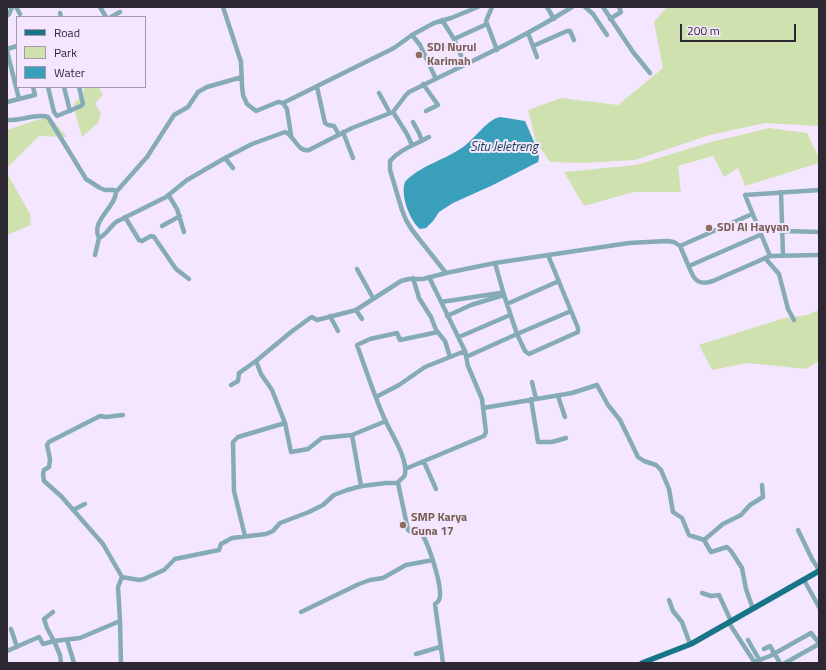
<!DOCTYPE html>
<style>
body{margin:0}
#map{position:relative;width:826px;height:670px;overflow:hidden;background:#f4e6fe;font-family:"Titillium Web",sans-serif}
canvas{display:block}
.frame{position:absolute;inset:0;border:8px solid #2e2833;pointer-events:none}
.legend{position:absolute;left:16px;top:16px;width:130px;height:72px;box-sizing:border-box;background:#f4e6fe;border:1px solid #a59aad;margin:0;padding:5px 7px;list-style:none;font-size:12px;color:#2e2833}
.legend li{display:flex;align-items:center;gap:8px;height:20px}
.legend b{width:20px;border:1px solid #a59aad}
.scale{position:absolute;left:680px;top:24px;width:116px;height:18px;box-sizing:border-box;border:2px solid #2e2833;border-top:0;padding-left:5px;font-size:12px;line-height:14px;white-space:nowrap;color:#2e2833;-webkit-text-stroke:3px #f4e6fe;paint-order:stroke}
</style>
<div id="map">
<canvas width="826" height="670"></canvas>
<div class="frame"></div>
<ul class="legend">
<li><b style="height:5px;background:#187587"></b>Road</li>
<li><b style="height:11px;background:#d0e1b0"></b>Park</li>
<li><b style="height:11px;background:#3a9fbb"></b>Water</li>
</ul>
<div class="scale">200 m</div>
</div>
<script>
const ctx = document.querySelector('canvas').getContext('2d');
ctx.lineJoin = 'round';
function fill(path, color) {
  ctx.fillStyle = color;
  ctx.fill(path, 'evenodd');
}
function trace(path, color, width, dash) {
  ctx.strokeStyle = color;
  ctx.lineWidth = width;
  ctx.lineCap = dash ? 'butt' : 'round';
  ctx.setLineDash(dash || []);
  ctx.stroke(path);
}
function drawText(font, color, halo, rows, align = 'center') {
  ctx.font = font + ' "Titillium Web",sans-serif';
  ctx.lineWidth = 4;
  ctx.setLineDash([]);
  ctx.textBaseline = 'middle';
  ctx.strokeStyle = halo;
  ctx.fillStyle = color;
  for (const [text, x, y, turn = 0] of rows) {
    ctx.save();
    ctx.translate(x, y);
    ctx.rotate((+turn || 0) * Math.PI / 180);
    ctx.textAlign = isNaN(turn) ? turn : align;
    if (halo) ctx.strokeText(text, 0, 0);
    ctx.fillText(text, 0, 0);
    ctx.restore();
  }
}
const green = new Path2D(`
 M667,7H819V126L765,123L710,135L635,160L584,163L550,162L536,142L528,110L561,98L618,105L663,68L654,22Z
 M84,87H99L103,95L95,103L101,114L98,123L82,137L73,105L83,94Z
 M49,116L67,137L39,136L7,168V130Z
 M769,128L807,133L819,158V163L745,186L738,168L724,177L713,156L678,166L681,192H634L584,206L564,172L636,165L707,143Z
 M7,173L30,214L31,225L7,235Z
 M819,310V361L806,369L747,363L712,370L699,345L784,318L807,315Z`);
const water = new Path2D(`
 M500,117L525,121L538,151L539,158L538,162L493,185L453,203L439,212L433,221L426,228L420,229C410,221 400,195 405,182C419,166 445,160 463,147C475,139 486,120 500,117Z`);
const minor = new Path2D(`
 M16,7L20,14
 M100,7L106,17
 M223,7L241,62L242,86L243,95L247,104L256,111L278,102L283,103L287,109L291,135
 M492,7L486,21L497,50
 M547,7L554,19
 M585,7L593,14L607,35
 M603,7L633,52L650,73
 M60,13L61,17
 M7,16L9,14L12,7
 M111,17L120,12
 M610,19L621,12L619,7
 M442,20L454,39L465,65
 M528,33L537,57
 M412,35L420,45L436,79
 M454,39L487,24
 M533,46L567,31H570L574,40
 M7,49L17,46
 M440,49L455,42
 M7,51L19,99
 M423,84L438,105L426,111
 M48,87L54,112L57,116L81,106L83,104L79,87
 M64,87L70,111
 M317,87L325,123L328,125L334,126L339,135
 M379,93L390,113
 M7,102L35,95L33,87
 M283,103L394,48L412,35L434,23L451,18L478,7
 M393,112L407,134L412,145
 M7,120C20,121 38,113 48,117L86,179L100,188L105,190H114L116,192C116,207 90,221 99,238
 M413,122L419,133L422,141
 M343,132L353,158
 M225,158L233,168
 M116,192L147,157L174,115L188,107L198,92L207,87L242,77
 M781,192L783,255
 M169,196L177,209L184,232
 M125,217L139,240L142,241L151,236L154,237L176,269L189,279
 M162,226L180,216
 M760,231L782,228
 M783,231L819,232
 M680,246L752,214
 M95,255L99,238C105,236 110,227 116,222L166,197L187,180L225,158L252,144L285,132C295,136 298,153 309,150L352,128L393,112L406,95L409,92C465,64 520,40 572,7
 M770,256L745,195L819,190
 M765,258L779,274L788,309L794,320
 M495,263L504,295
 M689,266L760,235
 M357,269L373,298
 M446,273L495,263L629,243L667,241L674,242L680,246C683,253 686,260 689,267C694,280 698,286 713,281L770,256L819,255
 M413,278L419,298L431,317L436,330L445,341L450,357
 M441,302L500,293
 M507,304L517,334L571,311
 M330,316L338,331
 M447,316L471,305L504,295L507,304L559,281
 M362,319L356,310L401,281L409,279H423L446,273L412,230L406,220L402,210L390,170V161C400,149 415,145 429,137
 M459,337L510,315
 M466,357L517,334L525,351L529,354L578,332V328L548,255
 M532,382L536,399
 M231,385L238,381L239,373L256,361
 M558,396L565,417
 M376,397L399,385L425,367L465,351
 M531,399L538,442H552L566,438
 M483,408L572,393L597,385L608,405L620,420L638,457L644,461L656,465L661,470L669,489L673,512L682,518L689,535L704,540L711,552L727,547L731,551L742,568L746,589L753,609
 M285,423L291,452L308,449L322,438L352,435L386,421
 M352,435L361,486
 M424,462L436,489
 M405,469L484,436L486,432L482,399L468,366L465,351L429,277
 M398,483L408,530L413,533H421C428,542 444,589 439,600C438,602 437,603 435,604L443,663
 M73,510L85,504
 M798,530L812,559L819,570
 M245,536L234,491L233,442L238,437L285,423L272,390L261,374L256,361L291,332L310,318L312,317L317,320L356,310
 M704,540L723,524L741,515L750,505L763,497L762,485
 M122,577L139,580L144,579L164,570L175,559L219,550L221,544L232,538L266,534L273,531L280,523L309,512L323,505L334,495L347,490L362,486L386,483H398C399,479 405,478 405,474C408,459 391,433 385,420C374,395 366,370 357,345L370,339L397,333L400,340L438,332
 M804,580L819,607
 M702,593L711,596L719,595L731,621
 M669,600L673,611L682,622L690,644
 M53,612L44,619L47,628L54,641L80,638L120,621
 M301,612L359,584L370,580L383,578L406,565L433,560
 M729,623L755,663
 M11,629L17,647
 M67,640L74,663
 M748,640L760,661
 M764,649L770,646L780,663
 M7,651L39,637L43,644L54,641L60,655L61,663
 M416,654L440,647
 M754,662L770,656L811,633L819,643
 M121,663L120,621L118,587L122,577L103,544L61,496L44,481L43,474L44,470L49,467L50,459L47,445L49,442L100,416L106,417L123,415
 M785,663L819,644`);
const major = new Path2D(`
 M642,663L691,644L819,571`);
const markers = [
 [419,55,4,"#8d6e63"],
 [709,228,4,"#8d6e63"],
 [403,525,4,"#8d6e63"]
];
const educationNames = [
 ["SDI Nurul",427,48],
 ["Karimah",427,62],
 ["SDI Al Hayyan",717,228],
 ["SMP Karya",411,518],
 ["Guna 17",411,532]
];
const waterNames = [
 ["Situ Jeletreng",504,148]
];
fill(green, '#d0e1b0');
fill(water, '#3a9fbb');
trace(minor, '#85acb6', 4.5);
trace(major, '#187587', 5.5);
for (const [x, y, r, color] of markers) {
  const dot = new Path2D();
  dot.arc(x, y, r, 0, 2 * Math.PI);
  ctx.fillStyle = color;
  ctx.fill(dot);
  trace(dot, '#f4e6fe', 1.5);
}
drawText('bold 12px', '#785e54', '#f4e6fe', educationNames, 'left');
drawText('italic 13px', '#123e4b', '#f4e6fe', waterNames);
</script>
